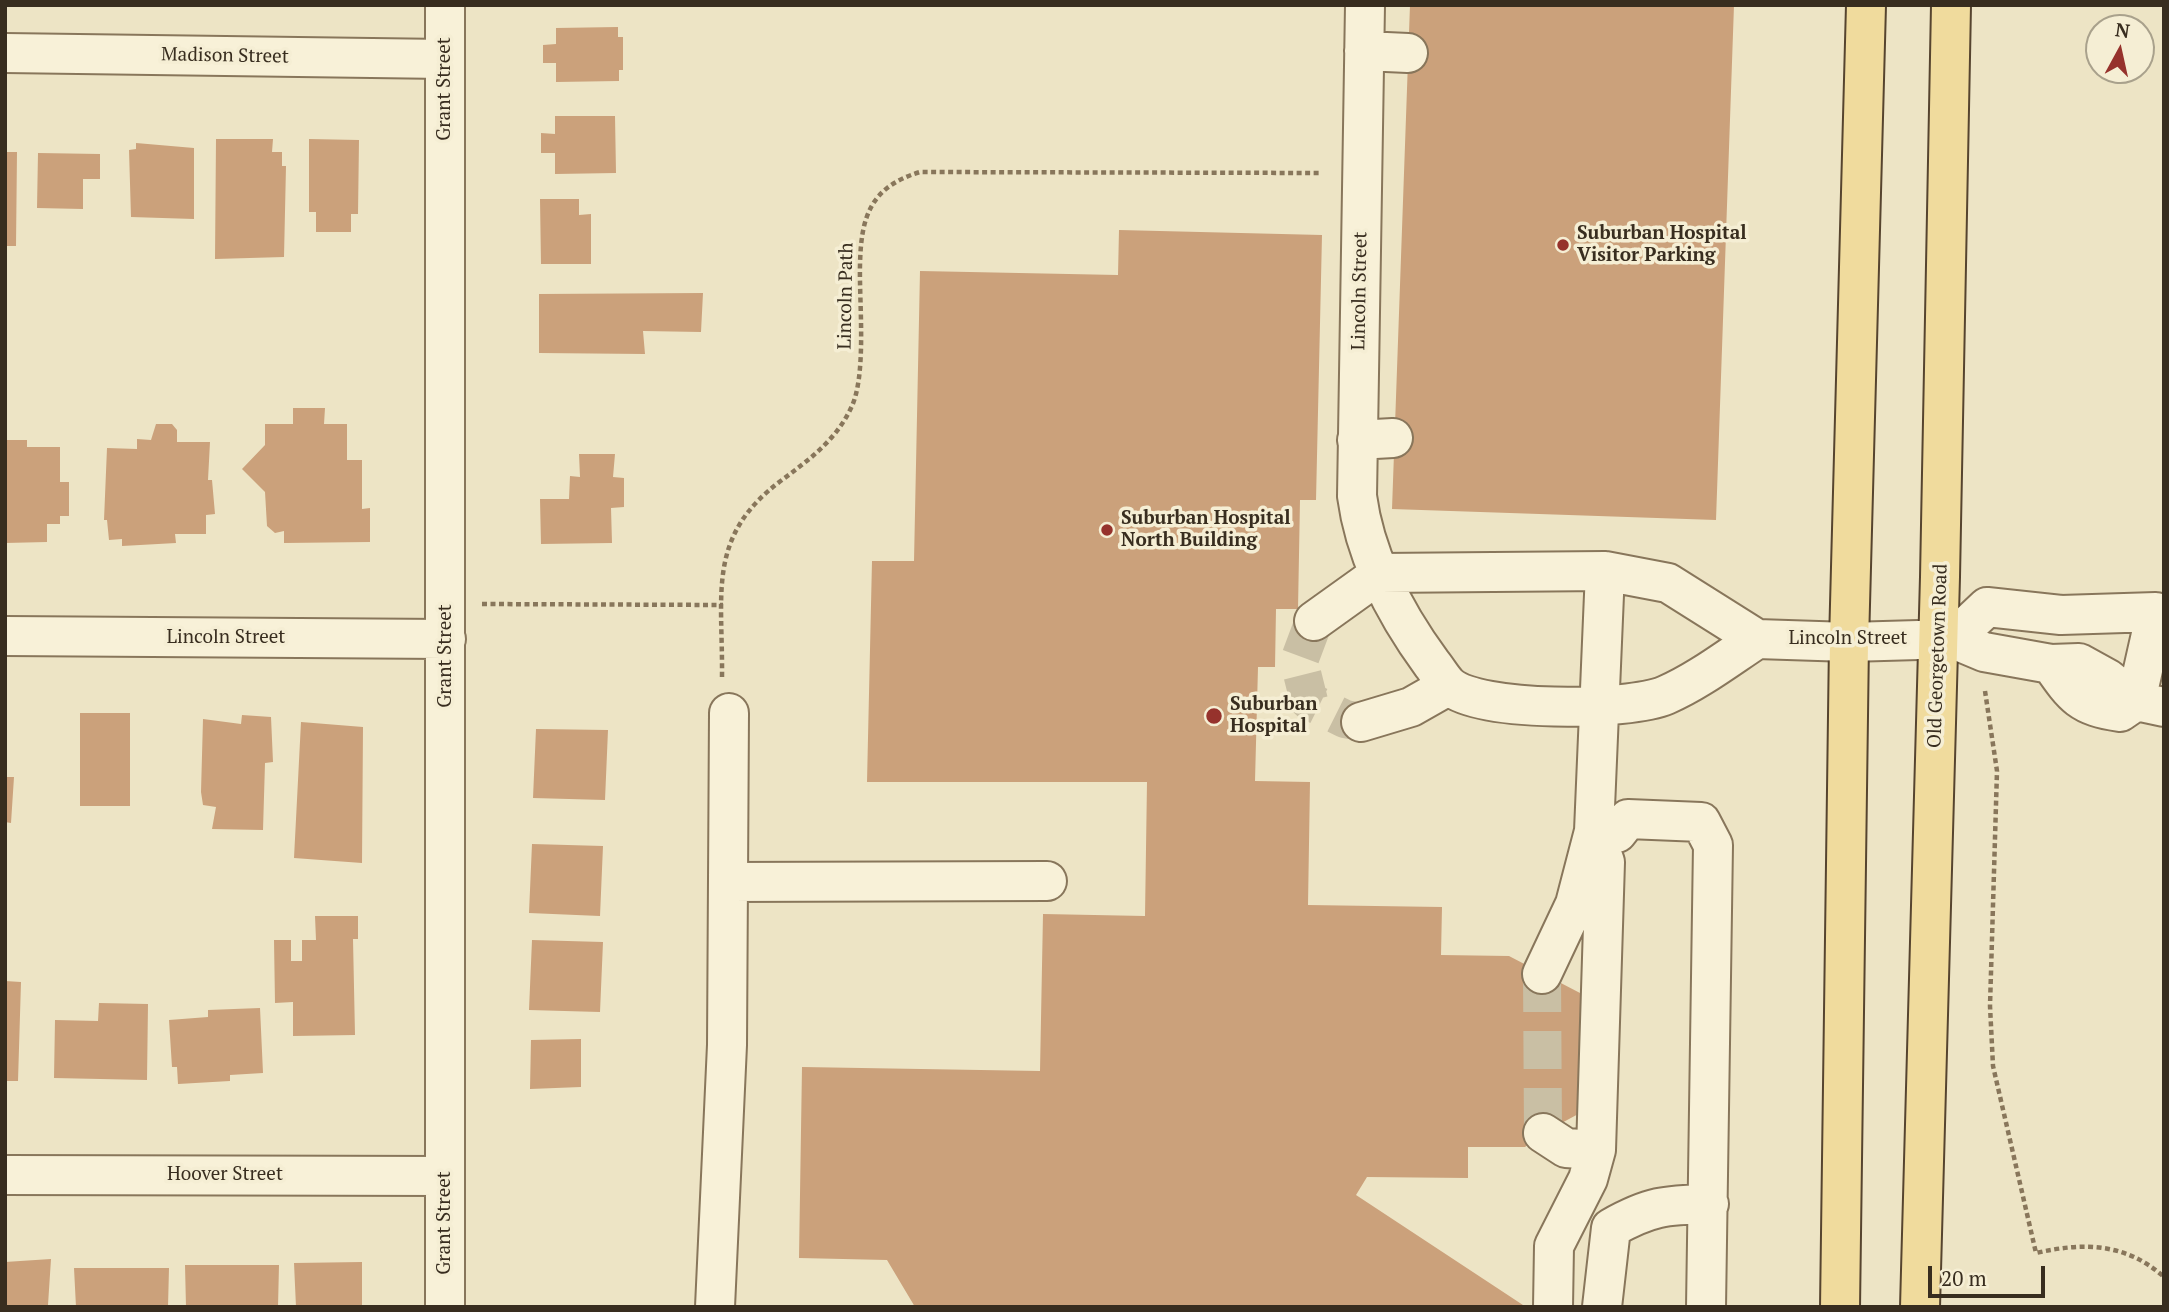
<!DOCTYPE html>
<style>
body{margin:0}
#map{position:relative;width:2169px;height:1312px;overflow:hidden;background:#ede4c5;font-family:"PT Serif",serif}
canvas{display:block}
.frame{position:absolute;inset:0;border:7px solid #382d1f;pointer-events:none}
.north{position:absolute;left:2085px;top:14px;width:70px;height:70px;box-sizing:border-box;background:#f5eed4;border:2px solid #a9a18c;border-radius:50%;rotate:8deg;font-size:19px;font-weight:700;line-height:28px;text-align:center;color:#382d1f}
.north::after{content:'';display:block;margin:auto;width:24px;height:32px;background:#96322c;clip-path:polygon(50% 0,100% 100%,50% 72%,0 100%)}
.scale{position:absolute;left:1928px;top:1266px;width:117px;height:32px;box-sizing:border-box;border:4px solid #382d1f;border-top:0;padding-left:9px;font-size:21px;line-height:24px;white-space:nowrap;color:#382d1f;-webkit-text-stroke:5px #f5eed4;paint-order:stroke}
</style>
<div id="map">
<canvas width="2169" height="1312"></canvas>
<div class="frame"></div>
<div class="north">N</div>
<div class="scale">20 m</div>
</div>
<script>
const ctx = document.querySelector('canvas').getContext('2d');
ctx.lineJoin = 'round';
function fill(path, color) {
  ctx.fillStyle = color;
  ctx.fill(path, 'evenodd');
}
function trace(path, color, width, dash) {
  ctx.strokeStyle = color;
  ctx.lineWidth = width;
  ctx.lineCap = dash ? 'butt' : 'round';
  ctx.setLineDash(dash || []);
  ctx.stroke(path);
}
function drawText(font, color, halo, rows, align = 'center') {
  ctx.font = font + ' "PT Serif",serif';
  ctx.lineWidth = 7;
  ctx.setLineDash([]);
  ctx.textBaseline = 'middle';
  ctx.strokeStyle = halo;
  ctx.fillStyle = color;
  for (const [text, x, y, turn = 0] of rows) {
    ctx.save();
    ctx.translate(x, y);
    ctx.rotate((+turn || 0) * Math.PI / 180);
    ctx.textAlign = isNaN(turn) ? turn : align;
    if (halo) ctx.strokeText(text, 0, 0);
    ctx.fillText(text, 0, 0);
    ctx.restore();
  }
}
const building = new Path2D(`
 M1410,5H1734L1716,520L1392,509Z
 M618,27V37H623V70H619V81L556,82V63H543V45L556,44V28Z
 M555,116H615L616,173L555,174V153H541V133L555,134Z
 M216,139H273L272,152H282V166H286L284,257L215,259Z
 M309,139L359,140L358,214H351V232H316V212H309Z
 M136,143L194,148V219L131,217L129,150L136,149Z
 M5,152H17L16,246H5Z
 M38,153L100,154V179H83V209L37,208Z
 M540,199H579V215L591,214V264H541Z
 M1119,230L1322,235L1316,500H1300L1298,609H1276L1275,667H1258L1255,781L1310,782L1308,905L1442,907L1441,955L1509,956L1580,993L1582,1112L1543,1133L1525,1147H1468V1178L1367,1177L1356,1195L1526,1307H915L887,1260L799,1258L802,1067L1040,1071L1043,914L1145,916L1147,782H867L872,561H914L920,271L1118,275Z
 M703,293L701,332L643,331L645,354L539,353V294Z
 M293,408H325L324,424H347V460H362V509L370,508V542L284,543V531L275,533L267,526L265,492L242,469L265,445V424H293Z
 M156,424H172L177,430V442H210L208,480H212L215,514L206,515V534H175L176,543L122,546V539L109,540L107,520H104L107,448L137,449V439L151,440Z
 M5,440H27V447H60V482H69V516H60V524H47V542L5,543Z
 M579,454H615L613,477L624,478V507L611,508L612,543L541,544L540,499H569L570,476L580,477Z
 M80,713H130V806H80Z
 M242,715L271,717L273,762L265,763L263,830L212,829L216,807L203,805L201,792L203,719L241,724Z
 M301,722L363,727L362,863L294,858Z
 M536,729L608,730L605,800L533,798Z
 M5,777H14L11,823L5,822Z
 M532,844L603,846L600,916L529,913Z
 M315,916H358V939H353L355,1035L293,1036V1002L275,1003L274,940H291V961H302V940H316Z
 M532,940L603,942L600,1012L529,1010Z
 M5,981L21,982L18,1081H5Z
 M99,1003L148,1004L147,1080L54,1078L55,1020L98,1021Z
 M260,1008L263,1073L230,1075V1081L178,1084L177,1067H172L169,1020L208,1017V1010Z
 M581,1039V1087L530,1089L531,1040Z
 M51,1259L48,1305L5,1307V1262Z
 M362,1262V1307H296L294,1263Z
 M185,1265H279L278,1307H186Z
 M74,1268H169L168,1307H76Z`);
const minorTunnel = new Path2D(`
 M1314,621L1299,661L1309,701L1345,719L1361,722
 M1542,974L1543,1133`);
const path = new Path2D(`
 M482,604L723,605
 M722,677C723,593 706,536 782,480C810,459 836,440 851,408C867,376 859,302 860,265C861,217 870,187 920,172L1322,173
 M1985,691L1997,771L1990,1006L1993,1066L2036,1253C2084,1242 2126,1243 2164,1277`);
const minor = new Path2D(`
 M1365,5L1357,496C1365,556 1396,615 1432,664C1437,670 1442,679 1448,685C1478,713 1629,711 1666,695C1698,681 1728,658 1757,639
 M1364,51L1408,53
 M5,53L445,59
 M1357,440L1393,438
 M1381,573L1605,571L1668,583L1757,639L1849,642L1953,639L1984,652L2051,664L2079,663L2108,679L2136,701L2164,707
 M1314,621L1381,573
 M5,636L446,639
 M1953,639L1987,607L2061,615L2156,612L2164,617
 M2051,664C2074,697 2080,706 2120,712L2136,701
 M2136,701L2156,612
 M1361,722L1411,707L1448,686
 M1617,833L1628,819L1701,822L1713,845L1706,1307
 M728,882L1047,881
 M1542,974L1575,904L1594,831L1605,571
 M1543,1133L1566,1148L1596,1150
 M5,1175L445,1176
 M445,1307V5
 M715,1307L727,1045L729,713
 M1553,1307L1554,1246L1588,1179L1596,1150L1605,862L1594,831
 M1602,1307L1611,1228C1650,1206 1665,1205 1709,1204`);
const major = new Path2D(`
 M1840,1307L1849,642L1866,5
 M1920,1307L1940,577L1951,5`);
const markers = [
 [1563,245,7,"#96322c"],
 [1107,530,7,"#96322c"],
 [1214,716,9,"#96322c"]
];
const streetNames = [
 ["Madison Street",225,56,1],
 ["Grant Street",445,89,-90],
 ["Lincoln Street",1360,291,-89],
 ["Lincoln Path",846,296,-89],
 ["Lincoln Street",226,638],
 ["Lincoln Street",1848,639],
 ["Grant Street",446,656,-90],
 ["Old Georgetown Road",1938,656,-88],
 ["Hoover Street",225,1175],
 ["Grant Street",445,1223,-90]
];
const poiNames = [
 ["Suburban Hospital",1577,234],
 ["Visitor Parking",1577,256],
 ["Suburban Hospital",1121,519],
 ["North Building",1121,541],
 ["Suburban",1230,705],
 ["Hospital",1230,727]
];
fill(building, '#cba17b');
trace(minorTunnel, '#c9bfa4', 38, [38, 19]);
trace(minor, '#88765b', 42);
trace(major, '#56442f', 42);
trace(path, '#88765b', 4.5, [5, 3.5]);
trace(minor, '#f8f1d8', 38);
trace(major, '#f0db9d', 38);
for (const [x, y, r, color] of markers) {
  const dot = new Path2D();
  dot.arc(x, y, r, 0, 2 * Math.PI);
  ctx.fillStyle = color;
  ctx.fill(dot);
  trace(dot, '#f5eed4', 2.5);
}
drawText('19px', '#382d1f', '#f5eed4', streetNames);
drawText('bold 19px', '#382d1f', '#f5eed4', poiNames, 'left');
</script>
